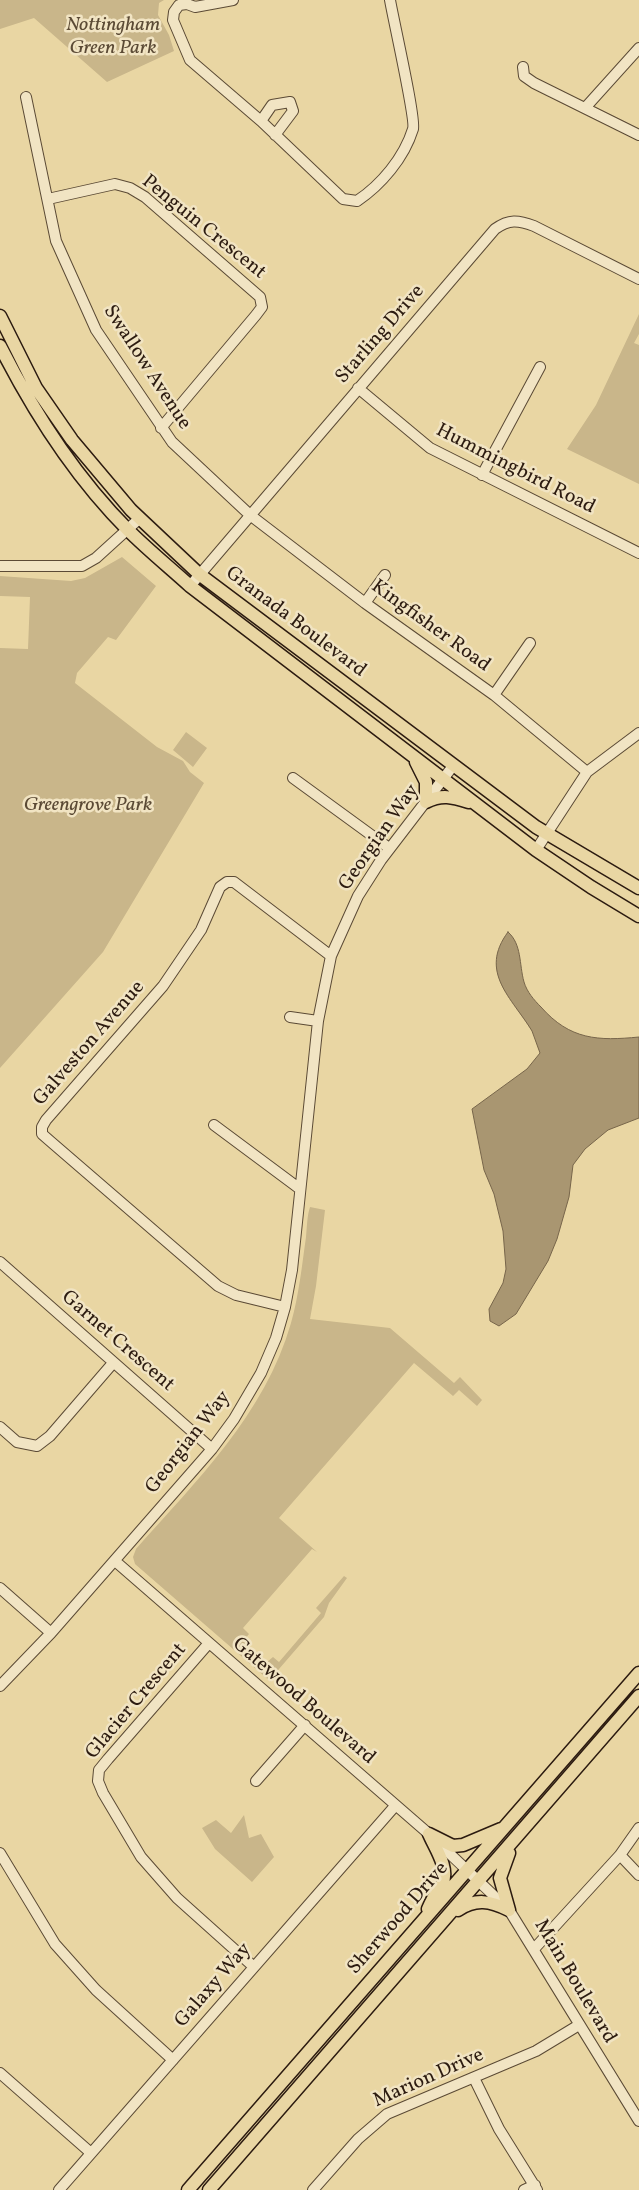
<!DOCTYPE html>
<style>
body{margin:0}
canvas{display:block;background:#e9d6a3}
</style>
<canvas width="639" height="2190"></canvas>
<script>
const ctx = document.querySelector('canvas').getContext('2d');
ctx.lineJoin = 'round';
function fill(path, color) {
  ctx.fillStyle = color;
  ctx.fill(path, 'evenodd');
}
function trace(path, color, width, dash) {
  ctx.strokeStyle = color;
  ctx.lineWidth = width;
  ctx.lineCap = dash ? 'butt' : 'round';
  ctx.setLineDash(dash || []);
  ctx.stroke(path);
}
function drawText(font, color, halo, rows, align = 'center') {
  ctx.font = font + ' Vollkorn,serif';
  ctx.lineWidth = 5;
  ctx.setLineDash([]);
  ctx.textBaseline = 'middle';
  ctx.strokeStyle = halo;
  ctx.fillStyle = color;
  for (const [text, x, y, turn = 0] of rows) {
    ctx.save();
    ctx.translate(x, y);
    ctx.rotate((+turn || 0) * Math.PI / 180);
    ctx.textAlign = isNaN(turn) ? turn : align;
    if (halo) ctx.strokeText(text, 0, 0);
    ctx.fillText(text, 0, 0);
    ctx.restore();
  }
}
const green = new Path2D(`
 M0,0H164L159,3L158,15L169,35L174,51L107,82L34,18L0,29Z
 M639,314V334L634,343L639,345V484L567,449L596,405Z
 M122,557L156,586L116,640L108,637L77,673L75,683L157,747L183,761L190,772L204,783L103,952L0,1068V648L28,649L30,597L0,596V576L71,581L85,578Z
 M186,732L207,748L193,767L173,750Z
 M310,1207L325,1210L316,1286L310,1319L390,1328L454,1383L460,1377L482,1400L477,1406L459,1390L453,1396L414,1363L279,1518L317,1552L312,1549L243,1628L249,1634L243,1641L267,1662L273,1657L279,1662L321,1613L316,1608L344,1576L347,1578L329,1603L324,1617L279,1669L271,1682L135,1564L133,1557L136,1549C197,1480 265,1414 291,1323C299,1295 302,1265 306,1237C307,1227 307,1216 310,1207Z
 M244,1815L249,1838L261,1834L274,1857L252,1882L215,1849L202,1828L216,1820L231,1833Z`);
const water = new Path2D(`
 M508,932C522,944 519,964 524,982C527,992 534,1000 541,1007C570,1040 598,1041 639,1037V1118L608,1130L585,1149L573,1165L569,1197L557,1239L548,1261L516,1314L499,1326L490,1321L489,1309L503,1283L506,1269L503,1231L494,1194L484,1170L472,1109L527,1069L540,1053C537,1046 535,1038 532,1031C512,998 478,972 508,932Z`);
const minor = new Path2D(`
 M233,0L195,7L187,4L179,5L174,12L173,20L190,60L261,121L343,199L357,201C381,185 404,158 413,129C416,119 393,18 390,0
 M523,67L524,76L534,83L639,135
 M26,97L56,241L96,330L172,442L250,515L365,603L494,695L587,772
 M585,108L639,48
 M261,121L272,105L290,102L293,111L275,135
 M48,199L115,184L130,188L145,197L260,297L262,307L256,315L161,428
 M358,388L430,448L639,553
 M482,475L540,367
 M0,566H82L96,558L140,518
 M190,586L495,229C509,219 518,220 534,226L639,279
 M365,603L385,575
 M494,695L530,643
 M293,778L389,848
 M536,850L587,772L639,733
 M290,1017L318,1021
 M214,1125L300,1189
 M0,1262L212,1449
 M285,1307L236,1295L218,1286L50,1141L42,1134V1127L46,1120L163,986L201,930L220,887L227,882H234L331,956
 M0,1427L17,1442L37,1446L50,1436L113,1363
 M115,1561L429,1834L509,1910L639,2121
 M0,1588L51,1633
 M209,1643L108,1759L99,1770L98,1781L103,1793L141,1857L177,1898L254,1967
 M0,1686L51,1633L212,1449L234,1419L261,1373L276,1338L285,1307L292,1270L318,1021L331,956L358,896L381,860L453,766
 M256,1781L305,1725
 M0,1853L55,1944L96,1990L173,2060
 M620,1855L639,1828
 M534,1949L620,1855L639,1875
 M0,2073L91,2153
 M474,2078L499,2129L537,2190
 M59,2190L395,1806
 M313,2190L358,2139L387,2114L536,2051L579,2025
 M524,2190L535,2185`);
const major = new Path2D(`
 M0,316L36,388L72,440L131,510L199,574L536,827L639,888
 M0,346C34,413 74,476 128,530C147,549 169,567 190,586L536,850L591,887L639,916
 M416,762L426,782V802
 M426,802C442,794 452,797 469,802
 M429,1834L453,1846L463,1845L501,1829
 M509,1853L500,1878L509,1910
 M428,1909C432,1899 436,1893 442,1884C450,1869 435,1848 429,1834
 M458,1910C476,1898 490,1901 509,1910
 M188,2190L639,1673
 M209,2190L639,1696`);
const parkNames = [
 ["Nottingham",113,26],
 ["Green Park",113,49],
 ["Greengrove Park",88,806]
];
const streetNames = [
 ["Penguin Crescent",203,228,39],
 ["Starling Drive",381,335,-49],
 ["Swallow Avenue",146,368,57],
 ["Hummingbird Road",515,470,27],
 ["Granada Boulevard",295,623,37],
 ["Kingfisher Road",430,627,36],
 ["Georgian Way",380,838,-55],
 ["Galveston Avenue",90,1044,-49],
 ["Garnet Crescent",117,1342,41],
 ["Georgian Way",189,1443,-52],
 ["Glacier Crescent",137,1702,-50],
 ["Gatewood Boulevard",303,1702,41],
 ["Sherwood Drive",399,1919,-49],
 ["Main Boulevard",574,1982,59],
 ["Galaxy Way",214,1986,-49],
 ["Marion Drive",429,2079,-24]
];
fill(green, '#c9b68a');
fill(water, '#a99671');
trace(water, '#77654a', 1);
trace(minor, '#5b4a35', 12);
trace(major, '#2c1b10', 15);
trace(minor, '#f1e4c3', 10);
trace(major, '#e9d6a3', 12);
drawText('italic 20px', '#5b4a35', '#f1e4c3', parkNames);
drawText('20px', '#2c1b10', '#f1e4c3', streetNames);
</script>
